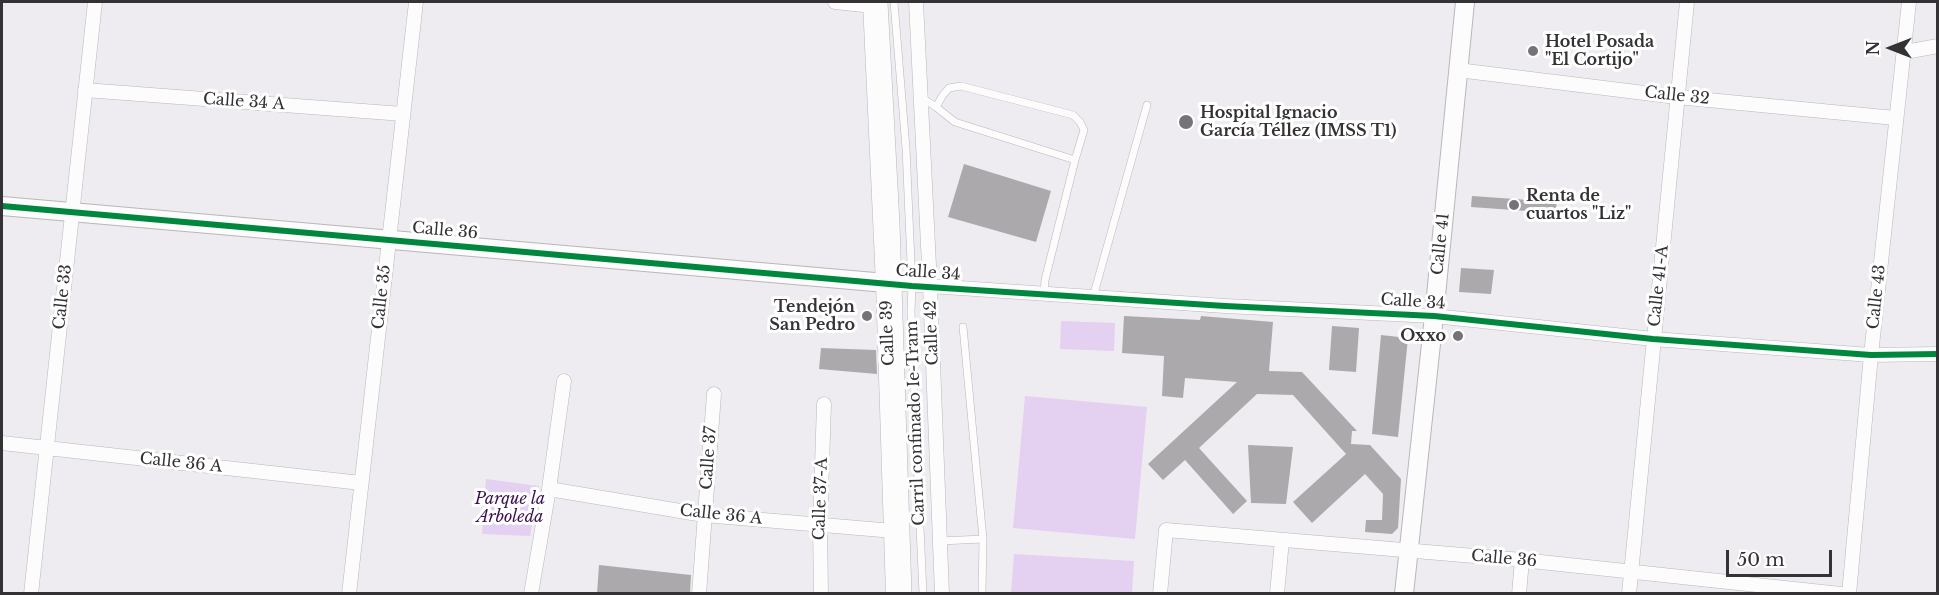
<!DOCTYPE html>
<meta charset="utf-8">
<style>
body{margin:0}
#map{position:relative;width:1939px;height:595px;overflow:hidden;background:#efecf1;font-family:"Libre Baskerville",serif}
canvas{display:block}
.frame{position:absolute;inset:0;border:3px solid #343235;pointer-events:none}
.north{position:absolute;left:1861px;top:18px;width:60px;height:60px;-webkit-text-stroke:4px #fff;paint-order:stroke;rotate:270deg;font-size:16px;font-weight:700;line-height:24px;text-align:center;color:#343235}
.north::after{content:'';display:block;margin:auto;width:21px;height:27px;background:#343235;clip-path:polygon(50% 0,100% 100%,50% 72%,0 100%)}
.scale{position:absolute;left:1726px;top:550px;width:106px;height:27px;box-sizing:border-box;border:3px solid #343235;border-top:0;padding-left:8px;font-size:18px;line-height:21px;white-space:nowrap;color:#343235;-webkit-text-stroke:4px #fff;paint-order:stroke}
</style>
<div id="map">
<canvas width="1939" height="595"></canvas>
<div class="frame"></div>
<div class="north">N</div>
<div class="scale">50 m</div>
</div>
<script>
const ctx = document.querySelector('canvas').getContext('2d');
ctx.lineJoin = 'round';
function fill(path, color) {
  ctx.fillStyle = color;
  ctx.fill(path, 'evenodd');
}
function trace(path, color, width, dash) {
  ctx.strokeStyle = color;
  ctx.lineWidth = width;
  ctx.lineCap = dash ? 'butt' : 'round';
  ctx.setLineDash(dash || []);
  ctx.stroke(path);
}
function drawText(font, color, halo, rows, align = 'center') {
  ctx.font = font + ' "Libre Baskerville",serif';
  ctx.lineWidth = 6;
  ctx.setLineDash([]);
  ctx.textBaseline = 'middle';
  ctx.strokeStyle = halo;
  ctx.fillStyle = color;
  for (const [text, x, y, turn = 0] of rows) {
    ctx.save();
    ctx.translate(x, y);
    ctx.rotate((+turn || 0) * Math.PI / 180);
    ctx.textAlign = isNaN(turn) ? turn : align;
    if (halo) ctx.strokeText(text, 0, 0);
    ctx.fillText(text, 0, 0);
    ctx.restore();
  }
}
const green = new Path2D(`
 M1061,321L1115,323L1114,351L1060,349Z
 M1025,396L1147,407L1135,539L1013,528Z
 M486,479L539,486L530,536L482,534Z
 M1014,554L1134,561L1132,593H1011Z`);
const building = new Path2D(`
 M964,164L1051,191L1036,242L948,217Z
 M1472,196L1557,202L1555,213L1471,207Z
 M1461,268L1494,270L1491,294L1459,292Z
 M1124,316L1200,320L1201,316L1273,322L1269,371L1302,372L1357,431H1352L1351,444L1370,445L1401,479L1398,528L1392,534L1365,532L1366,520H1382L1383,494L1365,474L1312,523L1293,502L1346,454L1293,395L1257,394L1199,448L1247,501L1233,514L1185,460L1163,480L1148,464L1237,382L1185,378L1183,398L1162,396L1164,356L1122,353Z
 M1332,326L1359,328L1356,372L1329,370Z
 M1381,335L1408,338L1398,437L1372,434Z
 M821,348L876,350L877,374L819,369Z
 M1248,445L1293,447L1286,504L1251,503Z
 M599,565L691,575L690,594H597Z`);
const service = new Path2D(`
 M884,2L896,224L908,594
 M894,2L906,148L912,286L911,311L914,393L923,594
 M922,98L936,107L955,122L1075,160L1045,280L1044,294
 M936,107L943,95L949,88L961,86L1073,115L1080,122L1084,130L1075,160
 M1093,297L1147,105
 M963,327L983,539L982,594
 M940,541L983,539`);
const minor = new Path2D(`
 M835,2L873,6
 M916,2L930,286L942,594
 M1905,52L1938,46
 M1458,70L1677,97L1895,118
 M85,90L403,114
 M886,283L1225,306L1434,316L1653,339L1871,355L1938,354
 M2,443L361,483
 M549,489L704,515L894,531
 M31,594L95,2
 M349,594L416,2
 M531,594L549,489L564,381
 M699,594L714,394
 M821,594L820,525L824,404
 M1160,594L1166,530L1522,560L1841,594
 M1277,594L1282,540
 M1519,594L1522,560
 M1629,594L1687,2
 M1849,594L1871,355L1909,2`);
const tertiary = new Path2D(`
 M2,206L886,283
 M1404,594L1434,316L1465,2`);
const secondary = new Path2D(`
 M873,2L886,283L896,594`);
const cycleway = new Path2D(`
 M2,206L912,286L1225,306L1434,316L1653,339L1871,355L1938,354`);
const markers = [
 [1533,51,6,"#757377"],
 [1186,122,8,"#757377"],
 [1514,205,6,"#757377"],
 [867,316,6,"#757377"],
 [1458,336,6,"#757377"]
];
const poiNames = [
 ["Hotel Posada",1545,42],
 ["\"El Cortijo\"",1545,60],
 ["Hospital Ignacio",1200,113],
 ["García Téllez (IMSS T1)",1200,131],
 ["Renta de",1526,196],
 ["cuartos \"Liz\"",1526,214],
 ["Tendejón",855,307,"right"],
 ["San Pedro",855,325,"right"],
 ["Oxxo",1446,336,"right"]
];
const streetNames = [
 ["Calle 32",1677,96,6],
 ["Calle 34 A",244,102,4],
 ["Calle 36",445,231,5],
 ["Calle 41",1441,244,-84],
 ["Calle 34",928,273,4],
 ["Calle 41-A",1659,286,-84],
 ["Calle 33",63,297,-84],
 ["Calle 35",382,297,-84],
 ["Calle 43",1877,297,-84],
 ["Calle 34",1413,302,4],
 ["Calle 39",888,333,-92],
 ["Calle 42",932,333,-92],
 ["Carril confinado Ie-Tram",916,423,-92],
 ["Calle 37",709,458,-86],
 ["Calle 36 A",181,463,6],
 ["Calle 37-A",821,499,-88],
 ["Calle 36 A",721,515,6],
 ["Calle 36",1504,559,5]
];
const parkNames = [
 ["Parque la",510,499],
 ["Arboleda",510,517]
];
fill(green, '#e4d0f0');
fill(building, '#aba9ac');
trace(service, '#b8b6b9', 8);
trace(minor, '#b8b6b9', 15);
trace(tertiary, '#b8b6b9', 20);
trace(secondary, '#b8b6b9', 21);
trace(service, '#fdfcfd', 7);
trace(minor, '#fdfcfd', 14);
trace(tertiary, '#fdfcfd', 18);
trace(secondary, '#fdfcfd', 20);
trace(cycleway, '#00873e', 6);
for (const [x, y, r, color] of markers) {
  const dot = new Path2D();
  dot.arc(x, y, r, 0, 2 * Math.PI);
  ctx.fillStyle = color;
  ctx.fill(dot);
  trace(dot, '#fff', 2);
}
drawText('bold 16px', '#343235', '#fff', poiNames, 'left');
drawText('16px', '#343235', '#fff', streetNames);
drawText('italic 16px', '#3d1051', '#fff', parkNames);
</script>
